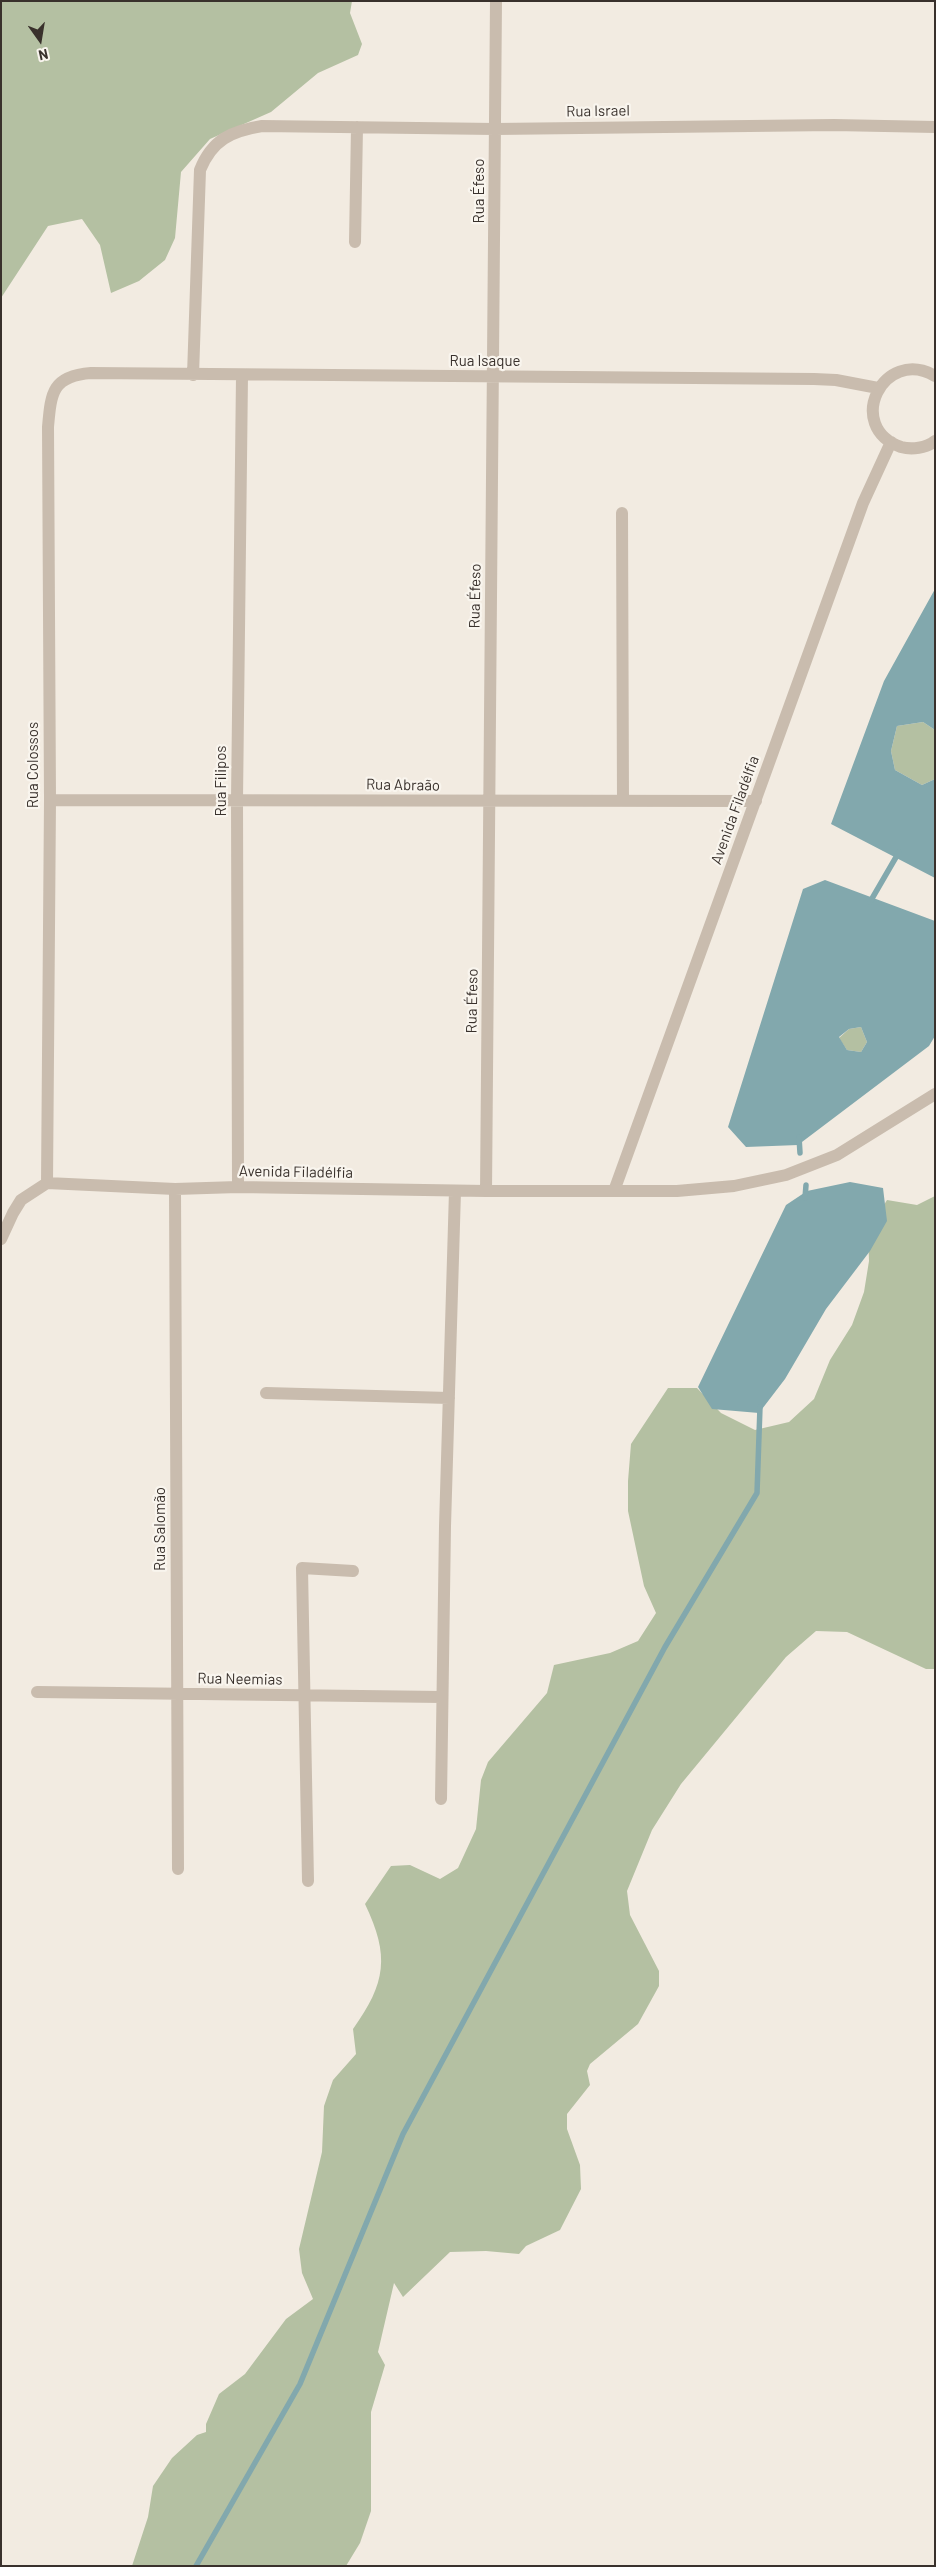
<!DOCTYPE html>
<meta charset="utf-8">
<style>
body{margin:0}
#map{position:relative;width:936px;height:2567px;overflow:hidden;background:#f2ebe1;font-family:Barlow,sans-serif}
canvas{display:block}
.frame{position:absolute;inset:0;border:2px solid #39312c;pointer-events:none}
.north{position:absolute;left:15px;top:15px;width:50px;height:50px;-webkit-text-stroke:4px #f9f5ee;paint-order:stroke;rotate:167deg;font-size:14px;font-weight:700;line-height:20px;text-align:center;color:#39312c}
.north::after{content:'';display:block;margin:auto;width:18px;height:22px;background:#39312c;clip-path:polygon(50% 0,100% 100%,50% 72%,0 100%)}
</style>
<div id="map">
<canvas width="936" height="2567"></canvas>
<div class="frame"></div>
<div class="north">N</div>
</div>
<script>
const ctx = document.querySelector('canvas').getContext('2d');
ctx.lineJoin = 'round';
function fill(path, color) {
  ctx.fillStyle = color;
  ctx.fill(path, 'evenodd');
}
function trace(path, color, width, dash) {
  ctx.strokeStyle = color;
  ctx.lineWidth = width;
  ctx.lineCap = dash ? 'butt' : 'round';
  ctx.setLineDash(dash || []);
  ctx.stroke(path);
}
function drawText(font, color, halo, rows, align = 'center') {
  ctx.font = font + ' Barlow,sans-serif';
  ctx.lineWidth = 4.5;
  ctx.setLineDash([]);
  ctx.textBaseline = 'middle';
  ctx.strokeStyle = halo;
  ctx.fillStyle = color;
  for (const [text, x, y, turn = 0] of rows) {
    ctx.save();
    ctx.translate(x, y);
    ctx.rotate((+turn || 0) * Math.PI / 180);
    ctx.textAlign = isNaN(turn) ? turn : align;
    if (halo) ctx.strokeText(text, 0, 0);
    ctx.fillText(text, 0, 0);
    ctx.restore();
  }
}
const green = new Path2D(`
 M1,1H352L350,13L362,44L358,55L318,73L271,112L210,139L181,172L175,238L165,260L139,281L111,293L100,245L82,219L48,226L1,298Z
 M923,722L935,730V779L922,785L895,770L891,751L897,726Z
 M861,1027L867,1042L861,1052L847,1050L839,1038L849,1029Z
 M935,1196V1669H926L847,1632L816,1631L786,1657L681,1784L652,1830L627,1891L630,1915L659,1971V1986L638,2024L590,2064L587,2071L590,2085L567,2114V2129L580,2165L581,2189L560,2230L526,2246L519,2254L486,2251L450,2252L403,2297L394,2283L378,2352L385,2365L371,2412V2511L360,2543L346,2566H132L148,2517L153,2486L172,2458L197,2435L206,2432V2424L219,2394L245,2374L286,2319L313,2299L302,2273L299,2249L322,2152L324,2106L333,2080L356,2054L353,2029C386,1983 390,1956 365,1904L391,1866L410,1865L440,1879L458,1868L476,1829L481,1780L488,1762L547,1693L554,1665L610,1653L638,1641L656,1613L644,1586L628,1511V1481L631,1444L668,1388H697L721,1413L755,1430L789,1422L814,1399L830,1360L852,1325L864,1292L869,1261L868,1231L887,1200L917,1205Z`);
const water = new Path2D(`
 M935,589V730L923,722L897,726L891,751L895,770L922,785L935,779V878L831,824L884,681Z
 M825,880L935,921V1036L929,1046L798,1145L746,1147L728,1127L803,889ZM861,1027L867,1042L861,1052L847,1050L839,1037L849,1029Z
 M850,1182L883,1188L887,1221L870,1251L826,1309L785,1379L759,1413L712,1409L698,1387L786,1205L807,1191Z`);
const stream = new Path2D(`
 M870,902L899,852
 M799,1137L800,1153
 M805,1198L806,1185
 M196,2566L300,2384L403,2134L665,1647L757,1493L760,1407`);
const minor = new Path2D(`
 M355,242L357,127
 M193,375L200,170C212,140 231,131 262,126L495,129L834,125L935,127
 M935,376C883,346 844,427 901,447C912,450 926,448 935,441
 M622,513L623,801
 M50,800L756,801
 M47,1183L50,800L48,427C51,393 52,376 91,373L814,379L836,380L878,388
 M238,1187L237,799L242,376
 M175,1189L178,1869
 M486,1191L496,1
 M614,1191L863,503L891,442
 M1,1239L13,1213L21,1200L47,1183L175,1189L238,1187L486,1191H677L734,1186L786,1175L837,1155L935,1094
 M266,1393L449,1398
 M37,1692L442,1697
 M441,1799L445,1526L455,1191
 M308,1881L302,1568L353,1571`);
const streetNames = [
 ["Rua Israel",598,111,-1],
 ["Rua Éfeso",479,191,-90],
 ["Rua Isaque",485,361],
 ["Rua Éfeso",475,596,-89],
 ["Rua Colossos",33,765,-90],
 ["Rua Filipos",221,781,-90],
 ["Rua Abraão",403,785,1],
 ["Avenida Filadélfia",735,810,-70],
 ["Rua Éfeso",472,1001,-89],
 ["Avenida Filadélfia",296,1172,1],
 ["Rua Salomão",160,1529,-90],
 ["Rua Neemias",240,1679,1]
];
fill(green, '#b4c0a2');
fill(water, '#82a8ad');
trace(stream, '#82a8ad', 5.5);
trace(minor, '#c9bcae', 12);
drawText('15px', '#39312c', '#f9f5ee', streetNames);
</script>
